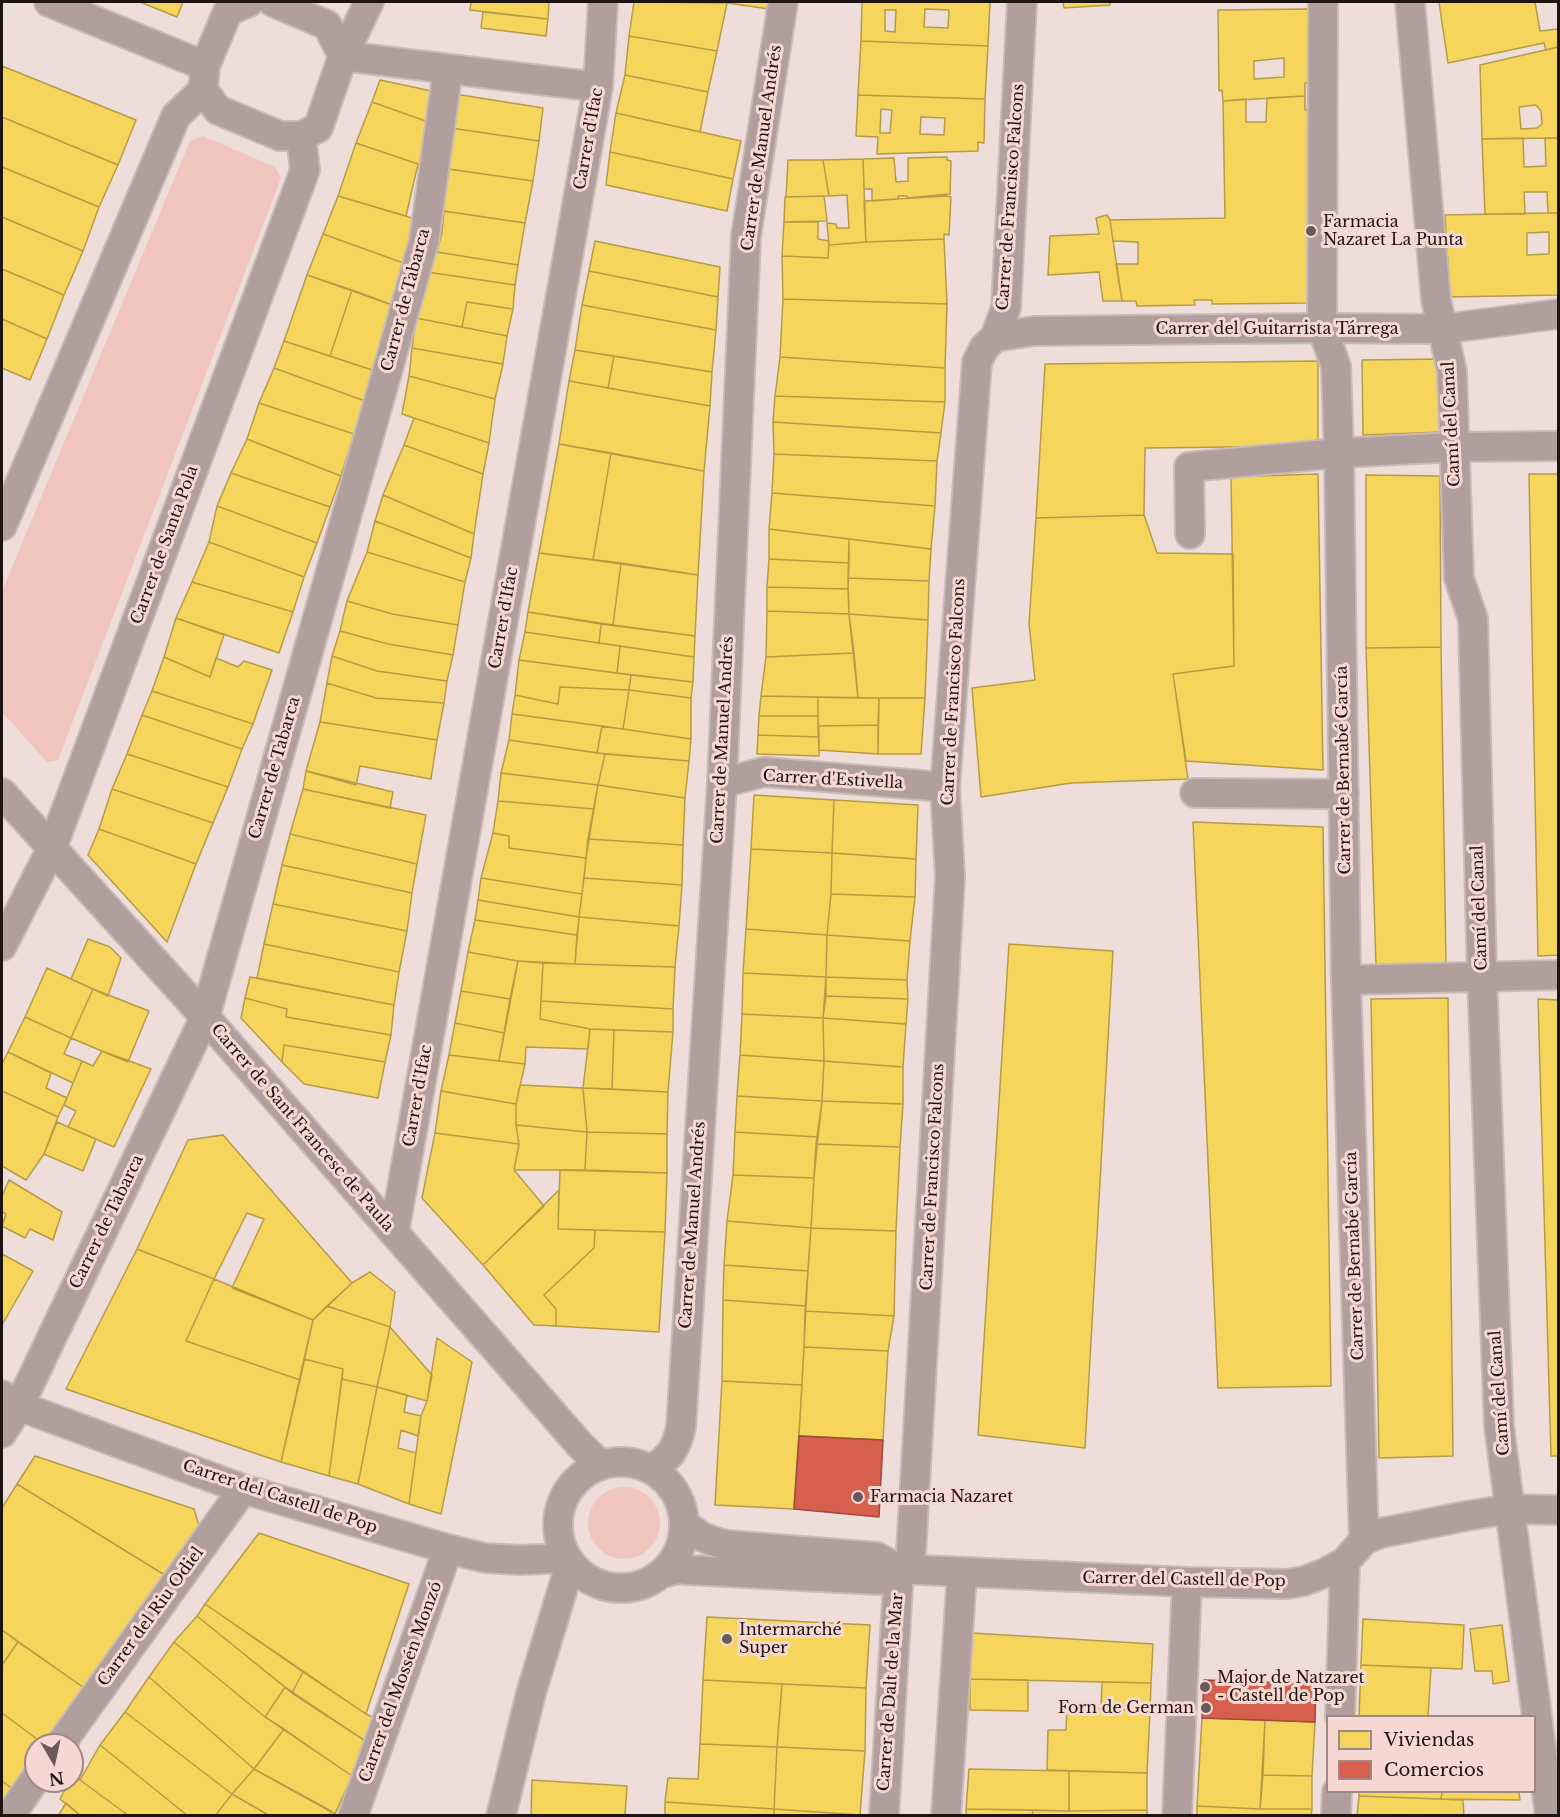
<!DOCTYPE html>
<meta charset="utf-8">
<style>
body{margin:0}
#map{position:relative;width:1560px;height:1817px;overflow:hidden;background:#eeddd9;font-family:"Libre Baskerville",serif}
canvas{display:block}
.frame{position:absolute;inset:0;border:3px solid #1e1412;pointer-events:none}
.legend{position:absolute;left:1326px;top:1715px;width:210px;height:78px;box-sizing:border-box;background:#f6d7d1;border:2px solid #a08985;margin:0;padding:8px 10px;list-style:none;font-size:18px;color:#1e1412}
.legend li{display:flex;align-items:center;gap:12px;height:30px}
.legend b{width:30px;border:2px solid #a08985}
.north{position:absolute;left:24px;top:1733px;width:60px;height:60px;box-sizing:border-box;background:#f6d7d1;border:2px solid #a08985;border-radius:50%;rotate:171deg;font-size:16px;font-weight:700;line-height:24px;text-align:center;color:#1e1412}
.north::after{content:'';display:block;margin:auto;width:21px;height:27px;background:#675a58;clip-path:polygon(50% 0,100% 100%,50% 72%,0 100%)}
</style>
<div id="map">
<canvas width="1560" height="1817"></canvas>
<div class="frame"></div>
<ul class="legend">
<li><b style="height:16px;background:#f6d55c"></b>Viviendas</li>
<li><b style="height:16px;background:#d6604d"></b>Comercios</li>
</ul>
<div class="north">N</div>
</div>
<script>
const ctx = document.querySelector('canvas').getContext('2d');
ctx.lineJoin = 'round';
function fill(path, color) {
  ctx.fillStyle = color;
  ctx.fill(path, 'evenodd');
}
function trace(path, color, width, dash) {
  ctx.strokeStyle = color;
  ctx.lineWidth = width;
  ctx.lineCap = dash ? 'butt' : 'round';
  ctx.setLineDash(dash || []);
  ctx.stroke(path);
}
function drawText(font, color, halo, rows, align = 'center') {
  ctx.font = font + ' "Libre Baskerville",serif';
  ctx.lineWidth = 6;
  ctx.setLineDash([]);
  ctx.textBaseline = 'middle';
  ctx.strokeStyle = halo;
  ctx.fillStyle = color;
  for (const [text, x, y, turn = 0] of rows) {
    ctx.save();
    ctx.translate(x, y);
    ctx.rotate((+turn || 0) * Math.PI / 180);
    ctx.textAlign = isNaN(turn) ? turn : align;
    if (halo) ctx.strokeText(text, 0, 0);
    ctx.fillText(text, 0, 0);
    ctx.restore();
  }
}
const green = new Path2D(`
 M203,136L275,167L281,178L58,760L47,762L2,712V591L190,141Z
 M588 1523a36 36 0 1 1 72 0a36 36 0 1 1-72 0Z`);
const homes = new Path2D(`
 M140,2H183L177,17Z
 M471,2H549L548,19L470,10Z
 M634,2L727,3L717,51L629,36Z
 M720,2H771L769,9Z
 M862,2H990L988,46L861,41ZM925,9L949,10L948,28L924,27ZM885,10H896L895,32L885,31Z
 M1063,2H1110V5L1064,8Z
 M1439,2H1535L1540,31L1558,29V47L1546,50L1544,43L1448,63Z
 M1308,9L1309,83H1305V96L1223,101L1222,90L1219,91L1218,10ZM1284,58V77L1254,79V61Z
 M483,12L548,19L546,36L481,28Z
 M629,36L717,51L708,92L625,75Z
 M861,41L988,46L985,99L858,95Z
 M1558,47V138L1482,139L1480,65ZM1536,105L1541,111L1542,124L1537,128L1521,129L1519,107Z
 M2,66L136,120L118,165L2,117Z
 M625,75L708,92L700,132L616,113Z
 M380,80L441,93L437,125L372,102Z
 M455,94L543,108L539,141L451,128Z
 M858,95L985,99L984,143L978,142V151L877,154L878,137L856,136ZM881,109L892,110L890,133H880ZM921,117L945,118L944,135L920,134Z
 M1305,96V110H1309L1312,303L1212,304V300H1194L1195,305L1137,306L1136,301H1122L1116,264H1138V242L1113,241L1110,220L1225,218L1223,101L1246,99V122H1266L1267,98Z
 M372,102L437,125L430,168L356,143Z
 M616,113L741,141L733,179L610,152Z
 M2,117L118,165L99,207L2,167Z
 M451,128L539,141L533,181L441,168Z
 M1523,138L1524,167L1546,166L1545,138H1558V213H1548L1547,192H1524L1525,214H1485L1482,139Z
 M356,143L418,164L406,216L338,196Z
 M610,152L733,179L727,211L606,185Z
 M947,157V160L951,161L950,194L907,198V196H898V199L872,201V189H864L863,159L894,158L896,182L908,181V158Z
 M863,159L866,242L829,245L827,223L836,224L837,228H849L847,195L829,196L823,160Z
 M788,160H823L829,196L786,197Z
 M2,167L99,207L83,251L2,217Z
 M441,168L533,181L525,223L436,210Z
 M338,196L422,221L409,265L323,234Z
 M824,196L827,221L784,222L785,197Z
 M946,196L951,197L949,235L944,234V239L866,242L864,201Z
 M444,211L525,223L518,265L437,252L442,232Z
 M1548,213H1558V295L1450,297L1445,215ZM1549,232V254L1527,255V233Z
 M1107,215L1110,220L1122,301H1103L1099,272L1048,275L1050,236L1099,234L1096,218Z
 M2,217L83,251L64,295L2,269Z
 M784,222H818V239L829,241L828,258L782,256Z
 M323,234L409,265L395,306L307,275Z
 M944,239L947,304L783,299L782,256L828,258L829,245L866,242Z
 M595,241L720,267L718,297L589,271Z
 M437,252L518,265L515,285L427,272Z
 M2,269L64,295L47,339L2,319Z
 M589,271L718,297L716,330L582,305Z
 M427,272L515,285L513,309L467,302L462,327L416,318Z
 M307,275L352,290L330,356L284,341Z
 M352,290L395,306L375,371L330,356Z
 M783,299L947,304L945,368L780,357Z
 M467,302L513,309L507,336L462,327Z
 M582,305L716,330L712,372L575,350Z
 M416,318L507,336L503,364L412,348Z
 M2,319L47,339L30,380L2,368Z
 M284,341L375,371L365,401L274,368Z
 M412,348L503,364L495,399L409,376Z
 M575,350L614,356L608,388L569,381Z
 M614,356L712,372L710,406L608,388Z
 M780,357L945,368V402L775,396Z
 M1438,359L1443,432L1363,435L1362,360Z
 M1318,361V446L1145,448L1144,515L1036,518L1045,364Z
 M274,368L365,401L354,434L259,403Z
 M409,376L495,399L489,443L402,414Z
 M569,381L710,406L704,471L559,444Z
 M775,396L945,402L941,433L773,422Z
 M259,403L354,434L341,476L247,439Z
 M414,418L489,443L483,474L404,445Z
 M773,422L941,433L937,461L774,454Z
 M247,439L341,476L330,507L231,473Z
 M559,444L611,453L593,560L539,553Z
 M404,445L483,474L474,534L383,495Z
 M611,453L704,471L698,575L593,560Z
 M774,454L937,461L935,506L772,493Z
 M231,473L330,507L317,543L217,506Z
 M1318,474L1323,770L1186,761L1173,674L1234,666L1231,477Z
 M1529,474H1558V955L1538,956Z
 M1366,475L1440,476L1441,647L1366,648Z
 M772,493L935,506L931,549L769,529Z
 M383,495L474,534L471,558L375,521Z
 M217,506L317,543L304,577L209,542Z
 M1144,515L1157,553L1233,554L1234,666L1173,674L1188,779L1071,783L981,797L972,688L1035,680L1029,624L1036,518Z
 M375,521L471,558L465,582L367,552Z
 M769,529L849,539V563L769,559Z
 M849,539L931,549L929,581L848,578Z
 M209,542L304,577L293,612L192,582Z
 M367,552L465,582L458,625L392,614L347,601Z
 M539,553L621,563L613,625L528,612Z
 M769,559L849,563L848,589L767,587Z
 M621,563L698,575L695,636L613,625Z
 M848,578L929,581L928,620L849,614Z
 M192,582L293,612L279,653L176,618Z
 M767,587L848,589L849,614L767,611Z
 M347,601L392,614L458,625L453,655L388,644L340,631Z
 M767,611L849,614L854,653L766,657Z
 M528,612L601,624L599,643L525,632Z
 M849,614L928,620L925,698H858Z
 M176,618L224,635L210,677L164,657Z
 M601,624L695,636L694,657L599,643Z
 M340,631L388,644L453,655L447,681L377,671L332,656Z
 M525,632L620,646L617,673L519,660Z
 M620,646L694,657L693,682L617,673Z
 M1441,647L1446,964L1376,965L1366,648Z
 M854,653L858,698L761,696L766,657Z
 M332,656L377,671L447,681L444,703L376,698L327,683Z
 M164,657L210,677L216,658L238,667L244,661L272,670L253,724L152,691Z
 M519,660L631,675L629,690L560,687L558,704L515,695Z
 M631,675L693,682L691,698L629,690Z
 M327,683L376,698L444,703L437,740L320,722Z
 M560,687L629,690L623,729L512,714L515,695L558,704Z
 M629,690L691,698V739L623,729Z
 M152,691L253,724L242,749L142,715Z
 M761,696L818,697V716H759Z
 M818,697L879,698L878,725L818,726Z
 M879,698H925L921,754H878Z
 M512,714L602,726L597,753L509,740Z
 M142,715L242,749L228,787L127,754Z
 M759,716H818L819,737L758,735Z
 M320,722L437,740L431,779L360,766L356,785L306,771Z
 M878,725V754L819,750L818,726Z
 M602,726L691,739L689,761L597,753Z
 M758,735L819,737V756L757,754Z
 M509,740L605,754L598,785L501,773Z
 M127,754L228,787L213,823L112,789Z
 M605,754L689,761L685,798L598,785Z
 M306,771L393,792L390,808L303,789Z
 M501,773L598,785L594,809L498,801Z
 M598,785L685,798L683,845L588,839Z
 M112,789L213,823L196,864L99,829Z
 M303,789L426,815L417,864L290,834Z
 M754,795L834,800L832,853L751,849Z
 M834,800L918,805L916,859L832,853Z
 M498,801L594,809L586,858L509,848V836L493,833Z
 M1193,822L1323,827L1331,1386L1218,1388Z
 M99,829L196,864L167,942L88,855Z
 M493,833L509,836V848L586,858L582,894L481,878Z
 M290,834L417,864L412,893L282,865Z
 M588,839L683,845L682,885L584,878Z
 M751,849L832,853L831,894L827,935L746,929Z
 M832,853L916,859L915,897L831,894Z
 M282,865L412,893L407,931L273,904Z
 M481,878L582,894L579,917L478,900Z
 M584,878L682,885L679,926L579,917Z
 M831,894L915,897L910,941L827,935Z
 M478,900L579,917L577,935L475,920Z
 M273,904L407,931L399,972L264,944Z
 M579,917L679,926L675,967L575,964Z
 M475,920L577,935L575,964L518,961L468,952Z
 M746,929L827,935L826,977L743,973Z
 M827,935L910,941L907,980L826,977Z
 M88,939L110,947L121,958L108,996L71,979Z
 M264,944L399,972L394,1005L257,978Z
 M1009,944L1113,951L1085,1448L978,1435Z
 M468,952L518,961L510,999L461,991Z
 M518,961L543,963L540,1019L590,1029L588,1049L526,1047L525,1064L499,1061Z
 M543,963L675,967L673,1009L541,1001Z
 M47,968L93,989L71,1038L25,1017Z
 M743,973L826,977L823,1018L742,1014Z
 M250,977L394,1005L391,1035L286,1017L287,1009L245,998Z
 M826,977L907,980L908,999L826,996Z
 M93,989L149,1011L128,1062L71,1038Z
 M461,991L510,999L504,1033L455,1023Z
 M826,996L908,999L906,1024L823,1018Z
 M245,998L287,1009L286,1017L391,1035L385,1062L284,1045L282,1062L241,1018Z
 M1448,998L1453,1456L1379,1458L1371,999Z
 M1538,999L1558,1000V1456H1551Z
 M541,1001L673,1009V1032L590,1029L540,1019Z
 M742,1014L823,1018L824,1061L740,1055Z
 M25,1017L71,1038L64,1054L82,1061L73,1083L8,1052Z
 M823,1018L906,1024L903,1067L824,1061Z
 M455,1023L504,1033L499,1061L449,1055Z
 M590,1029L614,1030L612,1089L583,1088Z
 M614,1030L673,1032L668,1092L612,1089Z
 M284,1045L385,1062L378,1098L304,1084L282,1062Z
 M102,1051L151,1069L114,1147L68,1127L76,1111L64,1105L82,1061L93,1066Z
 M8,1052L51,1073L46,1088L67,1098L58,1117L2,1091V1064Z
 M449,1055L525,1064L516,1104L441,1091Z
 M740,1055L824,1061L822,1101L737,1096Z
 M824,1061L903,1067V1104L822,1101Z
 M520,1085L583,1088L587,1132L516,1125V1104Z
 M583,1088L668,1092L667,1134L587,1132Z
 M2,1091L58,1117L44,1154L26,1180L2,1166Z
 M441,1091L516,1104V1125L519,1144L435,1133Z
 M737,1096L822,1101L818,1137L735,1132Z
 M822,1101L903,1104L900,1147L816,1144Z
 M57,1122L96,1139L83,1171L44,1154Z
 M516,1125L587,1132L585,1170H514L519,1144Z
 M587,1132L667,1134V1173L585,1170Z
 M735,1132L818,1137L814,1178L733,1175Z
 M435,1133L519,1144L514,1170L544,1206L483,1265L422,1198Z
 M223,1135L352,1283L313,1320L232,1288L264,1219L247,1213L214,1279L137,1249L188,1140Z
 M816,1144L900,1147L896,1231L811,1228Z
 M560,1170L667,1173L665,1232L558,1229Z
 M733,1175L814,1178L811,1228L727,1221Z
 M9,1180L62,1212L53,1240L30,1229L25,1238L2,1226L6,1214L2,1212V1196Z
 M559,1190L558,1229L595,1230L594,1248L544,1295L556,1309V1326L534,1325L483,1265Z
 M727,1221L811,1228L808,1271L724,1265Z
 M811,1228L896,1231L894,1316L805,1311Z
 M595,1230L665,1232L659,1332L556,1326V1309L544,1295L594,1248Z
 M137,1249L214,1279L186,1341L300,1380L281,1462L66,1389Z
 M2,1254L33,1271L2,1325Z
 M724,1265L808,1271L806,1306L723,1300Z
 M370,1272L395,1292L390,1327L327,1306L352,1283Z
 M214,1279L313,1320L300,1380L186,1341Z
 M723,1300L806,1306L802,1385L722,1381Z
 M327,1306L390,1327L377,1387L342,1379L343,1369L304,1359L313,1320Z
 M805,1311L894,1316L888,1351L804,1347Z
 M390,1327L432,1375L427,1401L377,1387Z
 M437,1338L472,1362L441,1514L409,1504L421,1416L427,1401Z
 M804,1347L888,1351L883,1440L799,1436Z
 M304,1359L343,1369L329,1476L281,1462Z
 M342,1379L377,1387L358,1484L329,1476Z
 M722,1381L802,1385L794,1509L715,1505Z
 M377,1387L407,1395L404,1412L421,1416L418,1436L401,1430L398,1448L416,1453L409,1504L358,1484Z
 M35,1456L194,1509L201,1532L168,1577L17,1484Z
 M17,1484L168,1577L87,1690L2,1630V1508Z
 M259,1533L409,1584L366,1714L205,1604Z
 M205,1604L303,1672L292,1693L197,1616Z
 M197,1616L285,1687L265,1717L174,1642Z
 M707,1617L870,1625L866,1688L703,1680Z
 M1363,1619L1464,1625L1462,1669L1361,1665Z
 M1502,1625L1509,1681L1493,1684L1492,1671H1475L1470,1629Z
 M2,1630L18,1642L2,1665Z
 M972,1633L1153,1644L1151,1683L970,1679Z
 M18,1642L87,1690L49,1745H45L2,1713V1665Z
 M174,1642L265,1717L284,1729L254,1769L149,1677Z
 M1361,1665L1431,1668L1428,1716H1359Z
 M303,1672L366,1714L376,1719L367,1742L292,1693Z
 M149,1677L254,1769L232,1794L125,1712Z
 M970,1679L1028,1680V1711L970,1710Z
 M703,1680L782,1684L777,1747L700,1744Z
 M1102,1682L1151,1683L1150,1711L1101,1709Z
 M782,1684L866,1688L865,1751L777,1747Z
 M285,1687L367,1742L352,1776L265,1717Z
 M1067,1707L1150,1711L1147,1773L1047,1770L1048,1730H1066Z
 M125,1712L232,1794L215,1816H188L100,1745Z
 M2,1713L45,1745H36V1765L18,1793L2,1781Z
 M1202,1718L1265,1720L1260,1809L1197,1806Z
 M1265,1720L1315,1722L1312,1776L1263,1775Z
 M284,1729L352,1776L335,1814L254,1769Z
 M700,1744L777,1747L774,1809L665,1802L668,1778L698,1779Z
 M100,1745L188,1816H129L80,1780Z
 M777,1747L865,1751L860,1815L774,1809Z
 M254,1769L331,1811L329,1816H270L232,1794Z
 M969,1769L1069,1771V1811L966,1809Z
 M1069,1771L1147,1773V1810L1069,1811Z
 M73,1775L80,1780L129,1816H81L60,1799L70,1781H72Z
 M1263,1775L1312,1776V1809H1260Z
 M532,1780L627,1786L625,1816H531Z
 M2,1781L18,1793L2,1816Z
 M1359,1792H1442L1441,1799L1359,1796Z
 M1442,1792H1519L1520,1800L1441,1799Z
 M232,1794L270,1816H215Z
 M1359,1796L1463,1800L1464,1816H1357Z
 M665,1802L774,1809V1816H665Z
 M66,1803L81,1816H58Z
 M1197,1806L1260,1809H1312L1311,1816H1197Z
 M774,1809L860,1815V1816H774Z
 M966,1809L1033,1810L1032,1816H966Z
 M1033,1810L1069,1811L1147,1810V1816H1032Z`);
const shops = new Path2D(`
 M799,1436L883,1440L879,1517L794,1509Z
 M1204,1680L1316,1684L1315,1722L1202,1718Z`);
const street = new Path2D(`
 M49,2L205,66
 M249,2L228,11L205,66L203,90L218,110L280,136H301L318,128L343,56L327,25L273,2
 M369,2L343,56L598,87
 M1323,2L1322,328L1336,366L1339,453L1346,980L1364,1540
 M1410,2L1436,300L1452,372L1459,578L1473,619L1482,976L1499,1426L1550,1816
 M995,337L1034,331L1322,328L1443,329L1558,314
 M2,526L176,116L203,90
 M1190,534L1189,467L1339,453L1455,447L1558,446
 M722,783L764,772L945,787
 M2,793L205,1017L581,1446L601,1465
 M1195,793L1344,794
 M2,946L52,848L305,170L301,136
 M1346,980L1558,975
 M394,1233L598,87L603,2
 M2,1395L19,1406L243,1489L448,1549L485,1558L520,1560L567,1558
 M2,1433L19,1406L205,1017L424,241L448,69
 M558 1525a63 63 0 1 1 126 0a63 63 0 1 1-126 0Z
 M652,1470C670,1456 676,1450 681,1427L722,783L746,236L783,2
 M684,1523C698,1536 709,1541 727,1545L877,1557L899,1569L1187,1582L1287,1584L1304,1581L1325,1573L1345,1562L1364,1540L1381,1533L1466,1516L1510,1509L1558,1510
 M910,1570L950,877L945,787L977,362L984,348L995,337L1006,308L1022,2
 M663,1573L677,1569L688,1570L878,1580L899,1569
 M1340,1716L1345,1562
 M60,1745L243,1489
 M10,1816L36,1778
 M353,1816L448,1549
 M501,1816L531,1693L570,1565
 M884,1816L899,1569
 M946,1816L962,1573
 M1177,1816L1187,1582
 M1336,1816L1337,1792`);
const markers = [
 [1311,231,6,"#675a58"],
 [858,1497,6,"#675a58"],
 [727,1639,6,"#675a58"],
 [1205,1687,6,"#675a58"],
 [1206,1708,6,"#675a58"]
];
const streetNames = [
 ["Carrer d'Ifac",589,139,-80],
 ["Carrer de Manuel Andrés",762,148,-82],
 ["Carrer de Francisco Falcons",1011,197,-86],
 ["Carrer de Tabarca",406,300,-75],
 ["Carrer del Guitarrista Tárrega",1277,329],
 ["Camí del Canal",1452,424,-93],
 ["Carrer de Santa Pola",165,545,-70],
 ["Carrer d'Ifac",504,618,-80],
 ["Carrer de Francisco Falcons",954,692,-87],
 ["Carrer de Manuel Andrés",723,740,-87],
 ["Carrer de Tabarca",275,768,-74],
 ["Carrer de Bernabé García",1344,770,-91],
 ["Carrer d'Estivella",833,780,3],
 ["Camí del Canal",1480,908,-92],
 ["Carrer d'Ifac",418,1096,-80],
 ["Carrer de Sant Francesc de Paula",302,1128,49],
 ["Carrer de Francisco Falcons",933,1177,-87],
 ["Carrer de Tabarca",107,1222,-64],
 ["Carrer de Manuel Andrés",693,1225,-86],
 ["Carrer de Bernabé García",1355,1256,-92],
 ["Camí del Canal",1500,1393,-94],
 ["Carrer del Castell de Pop",280,1497,18],
 ["Carrer del Castell de Pop",1184,1580,1],
 ["Carrer del Riu Odiel",151,1617,-54],
 ["Carrer del Mossén Monzó",401,1682,-70],
 ["Carrer de Dalt de la Mar",891,1692,-86]
];
const poiNames = [
 ["Farmacia",1323,222],
 ["Nazaret La Punta",1323,240],
 ["Farmacia Nazaret",870,1497],
 ["Intermarché",739,1630],
 ["Super",739,1648],
 ["Major de Natzaret",1217,1678],
 ["- Castell de Pop",1217,1696],
 ["Forn de German",1194,1708,"right"]
];
fill(green, '#f0c5be');
fill(homes, '#f6d55c');
trace(homes, '#b59b46', 1.5);
fill(shops, '#d6604d');
trace(shops, '#9f493b', 1.5);
trace(street, '#c7bab7', 32);
trace(street, '#b09f9c', 28);
for (const [x, y, r, color] of markers) {
  const dot = new Path2D();
  dot.arc(x, y, r, 0, 2 * Math.PI);
  ctx.fillStyle = color;
  ctx.fill(dot);
  trace(dot, '#f6d7d1', 2);
}
drawText('16px', '#1e1412', '#f6d7d1', streetNames);
drawText('16px', '#1e1412', '#f6d7d1', poiNames, 'left');
</script>
